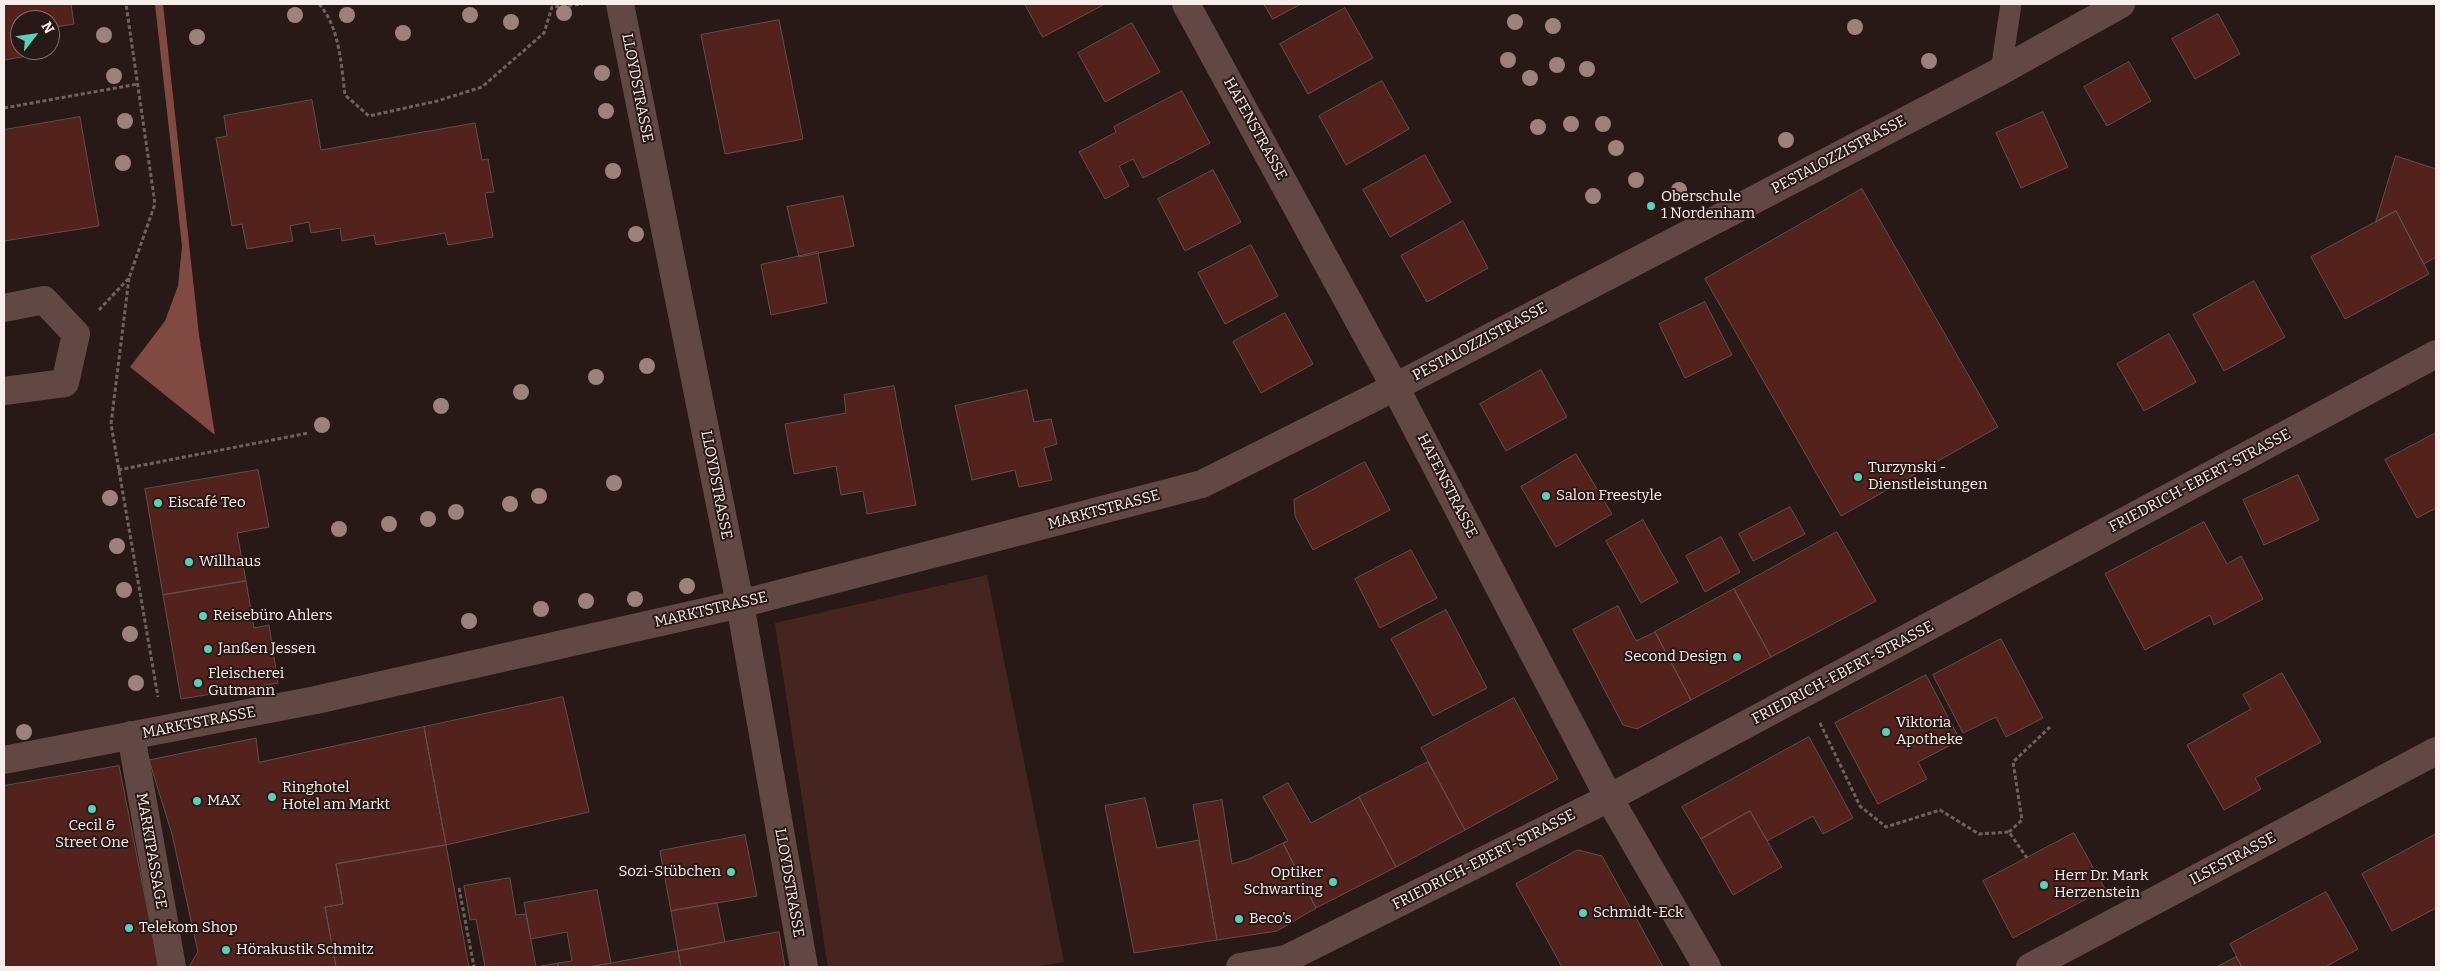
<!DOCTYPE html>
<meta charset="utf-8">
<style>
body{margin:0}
#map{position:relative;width:2440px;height:971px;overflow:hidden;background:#291916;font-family:Bitter,serif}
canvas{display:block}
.frame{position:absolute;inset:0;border:5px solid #f9edeb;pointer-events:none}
.north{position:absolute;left:10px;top:10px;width:50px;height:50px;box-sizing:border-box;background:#291916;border:1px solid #7c6e6b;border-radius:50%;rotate:60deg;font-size:14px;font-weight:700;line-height:20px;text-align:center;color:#f9edeb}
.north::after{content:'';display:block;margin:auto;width:18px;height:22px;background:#5dceb8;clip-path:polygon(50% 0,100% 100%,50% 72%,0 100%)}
</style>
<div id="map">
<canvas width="2440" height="971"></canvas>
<div class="frame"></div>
<div class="north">N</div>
</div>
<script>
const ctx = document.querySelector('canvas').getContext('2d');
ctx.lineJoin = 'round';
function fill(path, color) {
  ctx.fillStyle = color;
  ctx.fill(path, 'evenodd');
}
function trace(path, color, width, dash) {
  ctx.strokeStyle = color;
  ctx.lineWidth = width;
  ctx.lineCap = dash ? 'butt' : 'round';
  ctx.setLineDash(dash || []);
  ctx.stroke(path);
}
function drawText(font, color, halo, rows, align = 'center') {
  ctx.font = font + ' Bitter,serif';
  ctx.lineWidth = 4;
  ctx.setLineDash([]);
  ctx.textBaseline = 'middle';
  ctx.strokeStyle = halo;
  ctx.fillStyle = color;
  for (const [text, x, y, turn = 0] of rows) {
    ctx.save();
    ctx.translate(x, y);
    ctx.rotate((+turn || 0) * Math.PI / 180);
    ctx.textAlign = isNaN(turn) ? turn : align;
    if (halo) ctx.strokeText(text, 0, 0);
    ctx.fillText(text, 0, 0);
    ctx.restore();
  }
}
const green = new Path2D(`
 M987,575L1064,962L1033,967H828L775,623Z`);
const water = new Path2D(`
 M155,4H163L199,335L215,435L130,367L165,321L178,286L182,246Z`);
const building = new Path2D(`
 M4,4H71L74,24L50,28V20H20V50H36L37,54L5,60Z
 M1025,4H1105L1043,37Z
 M1264,4H1301L1273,19Z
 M1345,8L1373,58L1308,94L1280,44Z
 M2218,14L2240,54L2195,79L2172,39Z
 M779,20L803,139L725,154L701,35Z
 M1132,23L1160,72L1105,102L1078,53Z
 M2129,62L2151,101L2107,126L2084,87Z
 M1382,81L1409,129L1346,165L1319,116Z
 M1182,91L1210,143L1143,178L1133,159L1119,166L1129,186L1105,199L1079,152L1116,132L1114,127Z
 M312,100L321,150L475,123L482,160L488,159L494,192L485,193L493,237L448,245L445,233L376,245L374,235L342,241L340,228L311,233L309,222L290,226L293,241L247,249L242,224L232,226L216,138L227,136L224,116Z
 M2043,112L2068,167L2021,188L1996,133Z
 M80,117L99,226L4,241V130Z
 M1425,155L1451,202L1390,237L1363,190Z
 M2396,156L2436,169V257L2424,264L2396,211L2376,222Z
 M1213,170L1241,222L1185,251L1158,199Z
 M1862,189L1998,427L1841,516L1705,279Z
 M843,196L854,246L799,257L787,207Z
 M2396,211L2429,274L2345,319L2311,257Z
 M1463,221L1488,268L1427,302L1401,256Z
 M1251,245L1278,296L1225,324L1198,273Z
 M818,252L827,303L771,315L761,265Z
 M2254,281L2285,337L2224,371L2193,315Z
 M1705,302L1732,355L1685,378L1659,324Z
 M1285,313L1313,364L1261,393L1233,342Z
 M2169,334L2196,382L2144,411L2117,364Z
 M1541,370L1567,417L1506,451L1480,404Z
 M894,386L916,505L867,514L863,491L841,495L836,466L794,474L785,424L846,413L844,395Z
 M1027,390L1034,422L1051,419L1057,444L1044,448L1052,480L1019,487L1015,470L972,480L955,406Z
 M2436,433V508L2417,518L2385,460Z
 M1576,454L1612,514L1556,547L1521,487Z
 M1365,462L1390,510L1313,550L1295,516L1294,500Z
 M258,470L269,527L237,533L246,581L163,595L145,489Z
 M2298,475L2319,520L2264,545L2243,500Z
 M1790,507L1805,534L1753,561L1739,534Z
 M1643,520L1678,582L1641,603L1606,541Z
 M2204,522L2227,564L2241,556L2263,599L2214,625L2210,615L2145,650L2105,574Z
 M1837,532L1876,601L1771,657L1734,589Z
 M1721,537L1740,572L1705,592L1686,556Z
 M1411,550L1437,598L1380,628L1355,579Z
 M246,581L254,628L269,625L278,683L181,699L163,595Z
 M1734,589L1771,657L1691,700L1655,632Z
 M1618,606L1636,641L1655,632L1691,700L1637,729L1623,725L1573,630Z
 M1446,610L1487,688L1433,716L1391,639Z
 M2001,639L2043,718L2006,737L1996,717L1963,733L1933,675Z
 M2282,673L2321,742L2255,778L2261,789L2224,810L2187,745L2251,709L2243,695Z
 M1926,675L1960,740L1918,762L1927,779L1878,804L1835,723Z
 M563,697L589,812L446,845L424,727Z
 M1514,698L1558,779L1465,830L1421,748Z
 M424,727L446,845L336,864L343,904L325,907L336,967H189L198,952L172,834L149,760L256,738L259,762Z
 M1809,737L1853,818L1823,834L1813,816L1767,841L1750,811L1701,839L1682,807Z
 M1428,762L1465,830L1396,867L1359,797Z
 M119,766L159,967H4V786Z
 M1288,783L1311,823L1359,797L1396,867L1316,908L1283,843L1288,841L1263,797Z
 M1145,798L1157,848L1199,840L1217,940L1134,953L1105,806Z
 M1222,800L1232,864L1249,859L1283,843L1316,908L1277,931L1217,940L1193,805Z
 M1750,811L1782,867L1733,895L1701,839Z
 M2074,833L2105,889L2013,938L1983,881Z
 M2436,834V908L2392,931L2362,874Z
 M745,835L757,896L671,911L660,851Z
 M446,845L469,967H336L325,907L343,904L336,864Z
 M1578,850L1602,856L1663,967H1562L1516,884Z
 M510,878L516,915L526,914L536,967L558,963V967H485L476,919L470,920L464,886Z
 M597,890L611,963L589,967H558V963L572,961L567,932L531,939L524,903Z
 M2326,892L2358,949L2325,967H2242L2230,944Z
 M717,903L725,942L678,951L671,911Z
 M779,932L785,967H681L678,951Z
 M678,951L681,967H589L611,963Z
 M2236,957L2242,967H2217Z`);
const path = new Path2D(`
 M319,4C340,28 341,64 345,95L369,116L437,101L482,87L544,33L552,7L583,4
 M4,108L138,84
 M129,278L111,424L158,697
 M99,310L129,278L155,204L126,4
 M118,470L308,433
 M1820,723L1860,806L1886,827L1940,810L1979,834L2009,832L2027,858
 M2009,832L2022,820L2013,762L2050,727
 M459,888L474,967`);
const lane = new Path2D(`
 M2001,71L2011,4`);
const street = new Path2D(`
 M620,4L740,604L804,967
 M1186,4L1395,387L1609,798L1707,967
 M4,308L44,300L76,334L65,383L4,391
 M131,735L172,967
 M4,760L316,700L740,604L1202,484L1395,387L2001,71L2121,4
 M1240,967L1286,959L1609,798L2436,354
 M2030,967L2436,751`);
const trees = [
 [564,13],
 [295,15],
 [347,15],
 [470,15],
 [511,22],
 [1515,22],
 [1553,26],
 [1855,27],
 [403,33],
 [104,35],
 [197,37],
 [1508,60],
 [1929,61],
 [1557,65],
 [1587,69],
 [602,73],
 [114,76],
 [1530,78],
 [606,111],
 [125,121],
 [1571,124],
 [1603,124],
 [1538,127],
 [1786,140],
 [1616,148],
 [123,163],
 [613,171],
 [1636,180],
 [1679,190],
 [1593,196],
 [636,234],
 [647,366],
 [596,377],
 [521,392],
 [441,406],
 [322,425],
 [614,483],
 [539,496],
 [110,498],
 [510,504],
 [456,512],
 [428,519],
 [389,524],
 [339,529],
 [117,546],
 [687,586],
 [124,590],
 [635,599],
 [586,601],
 [541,609],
 [469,621],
 [130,634],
 [136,683],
 [24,732]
];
const markers = [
 [1651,206,5,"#5dceb8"],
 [1858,477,5,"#5dceb8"],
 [1546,496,5,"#5dceb8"],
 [158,503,5,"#5dceb8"],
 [189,562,5,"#5dceb8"],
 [203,616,5,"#5dceb8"],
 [208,649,5,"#5dceb8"],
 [1737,657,5,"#5dceb8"],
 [198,683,5,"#5dceb8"],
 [1886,732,5,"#5dceb8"],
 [272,797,5,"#5dceb8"],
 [197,801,5,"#5dceb8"],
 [92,809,5,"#5dceb8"],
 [731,872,5,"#5dceb8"],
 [1333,882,5,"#5dceb8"],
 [2044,885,5,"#5dceb8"],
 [1583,913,5,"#5dceb8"],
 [1239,919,5,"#5dceb8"],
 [129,928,5,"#5dceb8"],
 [226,950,5,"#5dceb8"]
];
const streetNames = [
 ["LLOYDSTRASSE",637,88,79],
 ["HAFENSTRASSE",1255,129,61],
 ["PESTALOZZISTRASSE",1839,155,-28],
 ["PESTALOZZISTRASSE",1480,342,-28],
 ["FRIEDRICH-EBERT-STRASSE",2200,481,-28],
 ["LLOYDSTRASSE",716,485,79],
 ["HAFENSTRASSE",1447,486,63],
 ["MARKTSTRASSE",1104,510,-15],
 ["MARKTSTRASSE",711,610,-13],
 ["FRIEDRICH-EBERT-STRASSE",1843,673,-28],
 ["MARKTSTRASSE",199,723,-11],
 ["MARKTPASSAGE",151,851,80],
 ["ILSESTRASSE",2233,859,-28],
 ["FRIEDRICH-EBERT-STRASSE",1484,860,-27],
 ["LLOYDSTRASSE",789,883,80]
];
const poiNames = [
 ["Oberschule",1661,197],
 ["1 Nordenham",1661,214],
 ["Turzynski -",1868,468],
 ["Dienstleistungen",1868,485],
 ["Salon Freestyle",1556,496],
 ["Eiscafé Teo",168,503],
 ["Willhaus",199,562],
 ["Reisebüro Ahlers",213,616],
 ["Janßen Jessen",218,649],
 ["Second Design",1727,657,"right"],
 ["Fleischerei",208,674],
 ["Gutmann",208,691],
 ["Viktoria",1896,723],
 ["Apotheke",1896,740],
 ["Ringhotel",282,788],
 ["Hotel am Markt",282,805],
 ["MAX",207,801],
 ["Cecil &",92,826,"center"],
 ["Street One",92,843,"center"],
 ["Sozi-Stübchen",721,872,"right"],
 ["Optiker",1323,873,"right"],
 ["Schwarting",1323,890,"right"],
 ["Herr Dr. Mark",2054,876],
 ["Herzenstein",2054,893],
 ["Schmidt-Eck",1593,913],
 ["Beco’s",1249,919],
 ["Telekom Shop",139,928],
 ["Hörakustik Schmitz",236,950]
];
fill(green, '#462520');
fill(water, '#804941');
fill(building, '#54221c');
trace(building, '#614e4b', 1);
trace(path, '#6f615e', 3, [4, 2.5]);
trace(lane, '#614844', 21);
trace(street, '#614844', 28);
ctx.fillStyle = '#9d817c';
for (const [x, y] of trees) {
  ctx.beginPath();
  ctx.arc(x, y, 8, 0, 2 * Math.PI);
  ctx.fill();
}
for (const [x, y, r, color] of markers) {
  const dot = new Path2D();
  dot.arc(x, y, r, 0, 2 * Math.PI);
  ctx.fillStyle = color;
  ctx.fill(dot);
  trace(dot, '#291916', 2);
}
drawText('15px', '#f9edeb', '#291916', streetNames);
drawText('15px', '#f9edeb', '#291916', poiNames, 'left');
</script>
